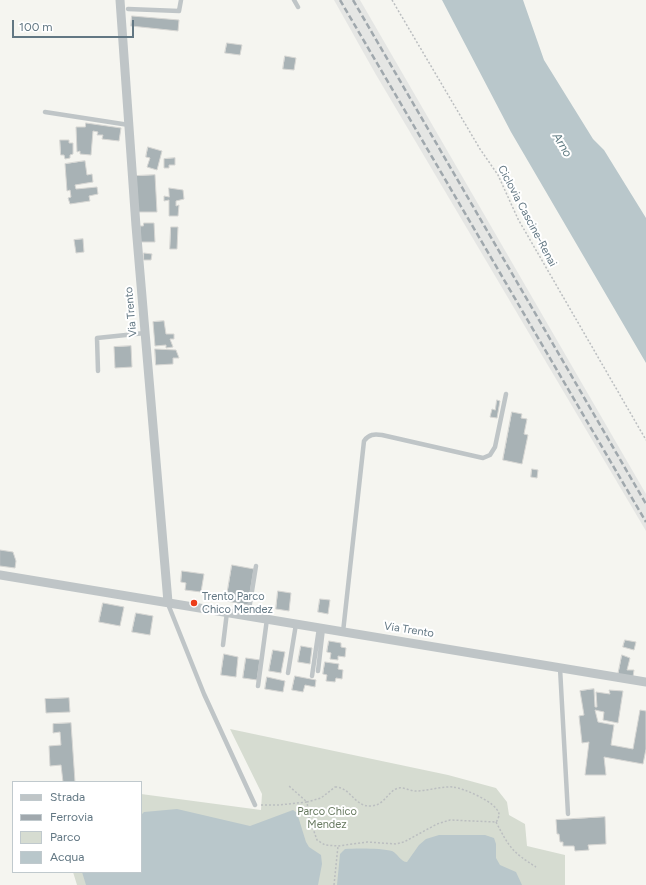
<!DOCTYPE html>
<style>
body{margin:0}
#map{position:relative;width:646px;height:885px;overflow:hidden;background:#f5f5f0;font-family:Figtree,sans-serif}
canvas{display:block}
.legend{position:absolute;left:12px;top:781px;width:130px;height:92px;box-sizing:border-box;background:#fff;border:1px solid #c0c9cd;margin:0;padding:5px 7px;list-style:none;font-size:12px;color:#627783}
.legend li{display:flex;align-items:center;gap:8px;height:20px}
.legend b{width:20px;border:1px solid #c0c9cd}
.scale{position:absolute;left:12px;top:20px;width:122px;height:18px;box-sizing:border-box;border:2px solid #627783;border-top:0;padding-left:5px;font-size:12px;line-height:14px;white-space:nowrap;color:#627783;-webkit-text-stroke:3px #fff;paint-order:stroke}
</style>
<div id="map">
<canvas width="646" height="885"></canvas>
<ul class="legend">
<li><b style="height:5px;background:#bfc5c7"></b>Strada</li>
<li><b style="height:5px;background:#a0a8ad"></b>Ferrovia</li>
<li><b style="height:11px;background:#d6dcd1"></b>Parco</li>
<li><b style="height:11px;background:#b9c7cb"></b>Acqua</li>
</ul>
<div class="scale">100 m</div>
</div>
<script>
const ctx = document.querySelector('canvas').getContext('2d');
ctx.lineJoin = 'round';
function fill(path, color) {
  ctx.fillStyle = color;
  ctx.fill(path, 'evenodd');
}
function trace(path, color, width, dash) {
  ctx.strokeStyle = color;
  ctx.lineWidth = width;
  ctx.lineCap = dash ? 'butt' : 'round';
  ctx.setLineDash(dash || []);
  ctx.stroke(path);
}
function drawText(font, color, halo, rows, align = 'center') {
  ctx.font = font + ' Figtree,sans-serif';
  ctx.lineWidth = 4;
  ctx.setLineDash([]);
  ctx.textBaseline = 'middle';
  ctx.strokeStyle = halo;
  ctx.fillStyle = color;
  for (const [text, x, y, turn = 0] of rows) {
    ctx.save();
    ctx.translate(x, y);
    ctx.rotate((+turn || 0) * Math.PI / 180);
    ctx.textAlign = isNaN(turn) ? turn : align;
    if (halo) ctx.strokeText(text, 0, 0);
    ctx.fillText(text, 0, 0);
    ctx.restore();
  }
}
const built = new Path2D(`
 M334,0H360L646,494V531L375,73Z`);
const green = new Path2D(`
 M230,729L448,775L496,788L507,802L509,815L525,824L527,846L565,855V885H77L73,872H141V794L261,810L262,794Z`);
const water = new Path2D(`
 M442,0H523L544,60L593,139L604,150L646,218V363L511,132Z
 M177,809L250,826L293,810L297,813L306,842L309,847L321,855L322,864L318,885H86L82,872H141L142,832L141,815L144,812Z
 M439,835H485L494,838L496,844V858L500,865L516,872L522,885H337L340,854L345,849C355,848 383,848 392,851C398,854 401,862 407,862L419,845L426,839Z`);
const building = new Path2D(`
 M132,16L179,20L178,31L131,26Z
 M227,43L242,45L240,55L225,53Z
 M285,56L296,58L294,70L283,69Z
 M86,123L121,128L119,141L102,139L103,135H97L98,132L93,131L91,155L80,154V151L77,152L76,127H85Z
 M60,140H69V143H73V154L70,155V158L65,159L64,155H61Z
 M148,147L162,151L157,170L147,167L150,158L146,157Z
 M175,158V165H169V168H164V159Z
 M85,161L87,175L92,174L93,182L75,185L76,189L97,187L98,194L89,196L90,201L70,204L68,198L71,197L70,190L67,191L65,164Z
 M155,175L157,212H138L136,176Z
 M169,188L183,190L184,199L176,201V206L179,205L178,216H169V200L164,201V196L169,197Z
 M144,223H154L155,242H140V226H143Z
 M171,227H178L177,249H170Z
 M83,239L84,252L76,253L74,240Z
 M144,253L152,254L151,260H144Z
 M164,321L166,334H174V339H170L173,347L166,348V345L155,346L153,322Z
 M131,346L132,367L115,368L114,347Z
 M155,349L176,350L179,358H173V364L156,365Z
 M497,400L500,401L497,418L490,417L492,409L495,410Z
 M512,412L522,414L521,418L527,419L524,434L528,435L522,464L503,460Z
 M532,469L538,470L537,478L531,477Z
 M0,550L13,552L16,561L15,568L0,566Z
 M232,565L254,569L248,605L226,601Z
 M182,571L204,574L201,592L185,590L186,583L181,582Z
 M278,591L291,593L289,611L276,609Z
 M320,599L330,600L328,614L318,612Z
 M103,603L124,607L120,626L99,622Z
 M136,613L153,616L150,635L132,632Z
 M625,640L636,642L634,650L623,647Z
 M329,641L341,643V647L346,648L345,657L338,656V660L330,659L331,653L327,652Z
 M301,646L312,648L310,664L298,662Z
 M273,650L285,652L281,673L269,671Z
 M224,654L238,657L236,677L221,675Z
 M622,655L630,658L627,670H634L633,677L618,675Z
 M246,658L260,660L257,680L243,678Z
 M325,662L339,664L338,669L343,670L342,679L336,678L335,682L326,681L327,675L323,674Z
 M295,676L316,680L315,687L305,685L303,692L292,690Z
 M267,677L285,681L283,692L265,689Z
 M594,689L595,707H597L596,692L610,694L609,690L623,691L618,723L603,720L604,712L595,710L598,722L614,725L611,745L633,749L640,710L646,711V749L643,764L604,757L606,775H585L589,742L582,743L579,716L584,715L580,691Z
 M69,698L70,712L46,713L45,699Z
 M71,723L75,782H63L61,765L50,766L49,746L61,745L60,732L53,733V724Z
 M605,817L606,844L588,845L589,850L575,851L574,846H563V842H560L559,834H557L556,820Z`);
const path = new Path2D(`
 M392,0L480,149L498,175L518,219L646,440
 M335,787C351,787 354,807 371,806C385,805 387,792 398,788C404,787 410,791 416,791C428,791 441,786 453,787C463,788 497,802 499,814C499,816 498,820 496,822L450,820L437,824L404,842L396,844L367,842L338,846L325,845L317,840L309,817L307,802L321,798Z
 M261,805H279L307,802L289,786
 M496,822C509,847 512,852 536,867
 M334,885L338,846`);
const lane = new Path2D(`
 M294,0L298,7
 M128,9L179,11L181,0
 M45,112L129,125
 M98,371L97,338L145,333
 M168,604L204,694L255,805
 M248,616L256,566
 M343,632L364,441C369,434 374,434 382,435L483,458L490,455L495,447L506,394
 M223,645L227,612
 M560,668L568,814
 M318,671L323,628
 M288,673L296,624
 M312,676L319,628
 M258,686L267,619`);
const street = new Path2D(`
 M120,0L136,226L168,602
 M0,575L646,682`);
const rail = new Path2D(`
 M340,0L646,522
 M353,0L646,504`);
const markers = [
 [194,603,4,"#ec3c19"]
];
const streetNames = [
 ["Ciclovia Cascine-Renai",527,216,62],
 ["Via Trento",131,312,-95],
 ["Via Trento",409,630,9]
];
const poiNames = [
 ["Trento Parco",202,597],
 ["Chico Mendez",202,610]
];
const parkNames = [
 ["Parco Chico",327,812],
 ["Mendez",327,825]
];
const waterNames = [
 ["Arno",562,145,59]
];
fill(built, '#e5e6e4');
fill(green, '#d6dcd1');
fill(water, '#b9c7cb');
fill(building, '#a8b2b5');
trace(building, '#d6d6d3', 1);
trace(path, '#bbbec0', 1.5, [2, 2]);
trace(lane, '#bfc5c7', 4.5);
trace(street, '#bfc5c7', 9);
trace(rail, '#a0a8ad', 2.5, [6, 3]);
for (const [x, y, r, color] of markers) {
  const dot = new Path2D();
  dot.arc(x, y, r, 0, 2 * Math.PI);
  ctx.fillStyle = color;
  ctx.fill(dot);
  trace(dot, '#fff', 1.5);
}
drawText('11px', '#627783', '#fff', streetNames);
drawText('11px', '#627783', '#fff', poiNames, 'left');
drawText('11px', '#687a61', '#fff', parkNames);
drawText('italic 12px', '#5e7a81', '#fff', waterNames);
</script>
